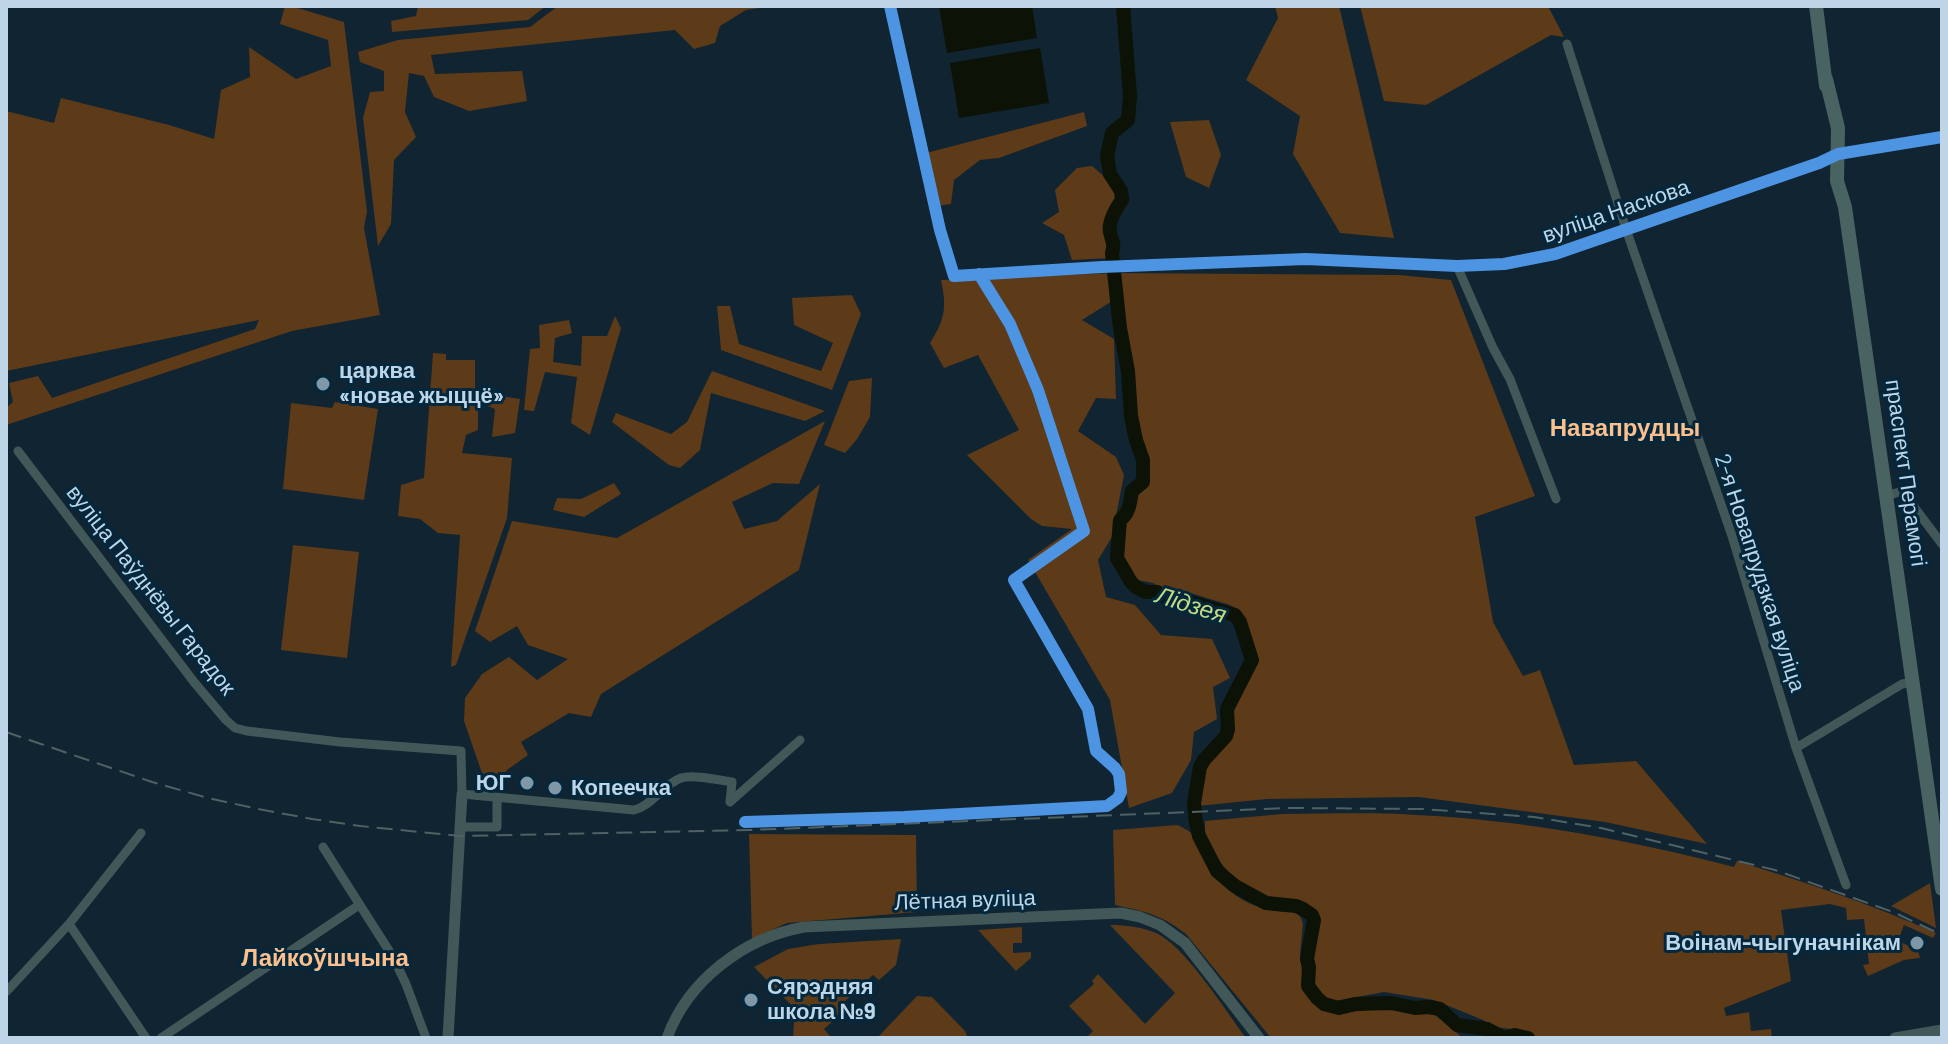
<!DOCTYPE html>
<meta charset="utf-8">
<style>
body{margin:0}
#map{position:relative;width:1948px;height:1044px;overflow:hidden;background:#102431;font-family:Barlow,sans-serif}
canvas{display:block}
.frame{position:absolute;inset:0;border:8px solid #bdd5e7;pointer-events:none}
</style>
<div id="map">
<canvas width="1948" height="1044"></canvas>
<div class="frame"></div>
</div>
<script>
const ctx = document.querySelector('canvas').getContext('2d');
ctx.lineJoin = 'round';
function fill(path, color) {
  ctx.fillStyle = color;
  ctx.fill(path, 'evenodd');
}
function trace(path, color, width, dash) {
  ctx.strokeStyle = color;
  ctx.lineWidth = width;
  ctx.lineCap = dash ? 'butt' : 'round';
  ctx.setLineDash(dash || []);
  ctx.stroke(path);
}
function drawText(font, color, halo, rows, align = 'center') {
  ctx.font = font + ' Barlow,sans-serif';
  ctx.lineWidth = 6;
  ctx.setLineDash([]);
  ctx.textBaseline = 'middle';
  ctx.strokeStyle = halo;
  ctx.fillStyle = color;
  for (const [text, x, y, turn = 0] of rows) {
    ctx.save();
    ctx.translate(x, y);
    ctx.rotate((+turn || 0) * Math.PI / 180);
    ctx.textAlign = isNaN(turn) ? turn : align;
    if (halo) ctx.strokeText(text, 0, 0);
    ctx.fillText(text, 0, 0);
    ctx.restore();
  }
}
const green = new Path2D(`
 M285,6H291L344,22L367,211L364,228L380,315L292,331L6,425V408L13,402L9,383L38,376L52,398L255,329L259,320L6,371V111L54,123L61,98L169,125L214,139L221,90L250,77L249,47L296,79L331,66L328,40L280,24Z
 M418,6H546L528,20L392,32L391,21L416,16Z
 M558,6H774L746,10L720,26L715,43L694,49L675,30L431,55L435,74L522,71L527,101L469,111L434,97L424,76L409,73L405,112L416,137L394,160L391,224L378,246L363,118L370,92L384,91V71L360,62L358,52L398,40L530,27Z
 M1275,6H1339L1394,238L1340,233L1293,154L1300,116L1246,80L1278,18Z
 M1360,6H1548L1564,37L1551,35L1426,105L1384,101Z
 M1084,112L1087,126L999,158L980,160L954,180L951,204L937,206L926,153Z
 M1209,120L1221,155L1209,188L1186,177L1170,122Z
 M1092,166L1121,191L1122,200L1115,209L1109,229L1114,245L1112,253V258L1072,260L1064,235L1042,223L1059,212L1055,190L1077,168Z
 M1116,273L1399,275L1451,280L1535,496L1475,517L1493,622L1523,676L1540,670L1574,765L1636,761L1707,844L1605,822L1419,797L1267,799L1198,806L1202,768L1219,749L1227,734L1228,712L1235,692L1250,672L1254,661L1238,610L1230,605L1187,592L1170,593L1153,583L1137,580C1125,561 1113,549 1122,525C1127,509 1131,514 1131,493L1143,483L1146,473L1145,462L1137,439L1132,369L1117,298L1082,320L1114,339L1116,399L1096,398L1078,431L1116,457L1124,475L1112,537L1098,560L1106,597L1135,605L1161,635L1212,639L1230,678L1213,687L1217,719L1194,732L1191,760L1172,793L1129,808L1110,700L1028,560L1072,529L1042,526L1031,519L967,455L1019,430L978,355L944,368L930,343C945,319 947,308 941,280Z
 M852,295L861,314L832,390L721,350L717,306H730L739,344L821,371L833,343L794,325L792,298Z
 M615,316L621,328L590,435L571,423L577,377L545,372L534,411L524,410L530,349L540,348L539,325L569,320L572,333L555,338L553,362L581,366L582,336H607Z
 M433,353L446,354V360H475V392L520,399L515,433L492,437L495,409L478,402V430L466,435L462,453L512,458L507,518L456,665L451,667L460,535L438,533L420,519L398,516L401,485L424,478Z
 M712,371L825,411L805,421L711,393L700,450L680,468L669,465L612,422L616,413L671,434L687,422Z
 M872,378L870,417L857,439L845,453L824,445L849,381Z
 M335,402L378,409L364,500L283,489L291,403L332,408Z
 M825,421L799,484L773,483L732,502L744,529L777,521L820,484L799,570L601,694L591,717L569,713L521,742L528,755L507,770L499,781L484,779L464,721L465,698L482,674L509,657L537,680L568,659L528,645L517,626L490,642L475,631L512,521L617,538Z
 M614,483L621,494L584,517L553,510L557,498L581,499Z
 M293,545L359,552L347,658L281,650Z
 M1282,814C1326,814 1371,812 1416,815C1523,820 1630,840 1734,867L1737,861C1804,882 1871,904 1936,933L1933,938L1904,925L1898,941L1918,950L1920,958L1904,960L1868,976L1863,965L1869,964L1864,919L1847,920L1846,908L1830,904L1781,910L1791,981L1724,1008L1726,1016L1749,1012L1751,1031L1771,1029L1772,1038H1540L1511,1029L1494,1027L1483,1020L1434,1000L1384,992L1329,1002L1317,992L1311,968L1315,940V917C1309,911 1303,904 1296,901C1283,896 1267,899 1253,892C1236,884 1209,852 1205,834C1205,830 1205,826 1205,821Z
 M1178,825C1183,828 1190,831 1193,835C1201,845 1204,859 1211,869C1229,899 1261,913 1296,912L1301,918L1303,924L1300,955L1304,986L1310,998L1325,1010L1341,1013L1384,1008L1435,1015L1463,1038H1271L1186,934C1160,914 1146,912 1115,905L1113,830Z
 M749,834L916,835L917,912L787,923L752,939Z
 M1930,883L1936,928L1891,906Z
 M1110,925C1127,925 1143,927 1158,934C1186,948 1226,1011 1246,1038H1086L1093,1031L1069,1006L1094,984L1092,981L1098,974L1145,1024L1175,993Z
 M1022,927V943H1013V953L1031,952V958L1016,971L978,930Z
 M901,939L896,965L879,980L873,975L839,1007L843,1012L824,1029L830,1036L827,1038H793L795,1009L754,967L788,949L819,944Z
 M917,996L932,997L965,1031L968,1038H877Z`);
const water = new Path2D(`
 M939,6H1032L1037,38L947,53Z
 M1040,48L1049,103L959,118L950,63Z`);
const river = new Path2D(`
 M1123,6L1130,96L1128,120L1112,133L1107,156L1110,174L1121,191L1122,200C1116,208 1108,222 1110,232C1112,242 1115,243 1112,253L1120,328L1128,371L1131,416L1136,440L1143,460V482L1132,491C1130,502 1130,513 1120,520L1117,558L1131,582L1136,587L1146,592H1157L1173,602H1190L1235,615L1240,622L1252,660L1227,709L1228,729L1226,736L1204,760L1200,767L1194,803L1196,823L1199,836L1217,871L1235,886L1266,903L1296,906L1303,909L1312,915L1314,920L1307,959L1309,967L1308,986L1317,998L1324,1004L1339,1008L1355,1004L1391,1003L1415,1008L1429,1007L1440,1009L1457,1025L1487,1029L1504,1038
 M1504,1038L1515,1035L1528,1038`);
const minor = new Path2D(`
 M1567,44L1626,229L1732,536L1796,748L1846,885
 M1457,266L1493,348L1510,379L1556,499
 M954,276L1102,267L1306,259L1457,266L1504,264L1555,254L1819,163L1838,154L1942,137
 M18,451L194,682L226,720L235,728L247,731L340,742L461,751L462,794L634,810C653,805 662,785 681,778C692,774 719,780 732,782L730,802
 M1887,496L1902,491L1942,544
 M1796,748L1902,684L1913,682
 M730,802L800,740
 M745,822L904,817L1107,806L1118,798L1121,792L1119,774L1115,768L1096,751L1088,709L1014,580L1084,531L1038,390L1010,324L979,274
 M461,827H497V798
 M323,847L393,957L406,984L426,1038
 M69,924L146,1038
 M6,992L69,924L141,833
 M161,1038L359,905`);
const tertiary = new Path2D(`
 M890,6L940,230L954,276
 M448,1038L462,794
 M667,1038C688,980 744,938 804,927L1121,913L1140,917L1160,925L1185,943L1259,1038
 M1895,1038L1942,1030`);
const primary = new Path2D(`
 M1816,6L1826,86
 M1826,79L1838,128L1837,181L1845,207L1942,889`);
const rail = new Path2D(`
 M6,732L152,782L208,798L258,809L312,819L360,826L460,836L751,830L1287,808L1423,809L1534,817L1601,828L1775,870L1893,912L1942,935`);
const cycleway = new Path2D(`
 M890,6L940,230L954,276L1102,267L1306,259L1457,266L1504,264L1555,254L1819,163L1838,154L1942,137
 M745,822L904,817L1107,806L1118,798L1121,792L1119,774L1115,768L1096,751L1088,709L1014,580L1084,531L1038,390L1010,324L979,274`);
const markers = [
 [323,384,8,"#8097a7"],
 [527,783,8,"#8097a7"],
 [555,788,8,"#8097a7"],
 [1917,943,8,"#8097a7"],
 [751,1000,8,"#8097a7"]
];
const streetNames = [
 ["вуліца Наскова",1616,211,-19],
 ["праспект Перамогі",1906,473,82],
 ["2-я Новапрудзкая вуліца",1760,573,72],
 ["вуліца Паўднёвы Гарадок",151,590,52],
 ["Лётная вуліца",965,900,-2]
];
const poiNames = [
 ["царква",339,371],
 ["«новае жыццё»",339,396],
 ["ЮГ",511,783,"right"],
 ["Копеечка",571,788],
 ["Воінам-чыгуначнікам",1901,943,"right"],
 ["Сярэдняя",767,987],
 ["школа №9",767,1012]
];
const neighbourhoodNames = [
 ["Навапрудцы",1625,428],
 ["Лайкоўшчына",325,958]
];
const waterNames = [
 ["Лідзея",1191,605,17]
];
fill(green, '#5d3a18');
fill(water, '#0c1205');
trace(river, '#0c1205', 14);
trace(minor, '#425858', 9);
trace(tertiary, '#425858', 11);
trace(primary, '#486361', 14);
trace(rail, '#506164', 2, [16, 8]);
trace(cycleway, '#4d94e3', 12);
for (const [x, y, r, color] of markers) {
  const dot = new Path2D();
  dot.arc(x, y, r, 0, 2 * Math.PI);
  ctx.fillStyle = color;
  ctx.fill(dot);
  trace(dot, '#03283e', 3);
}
drawText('22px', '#bdd5e7', '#03283e', streetNames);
drawText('bold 22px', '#bdd5e7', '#03283e', poiNames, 'left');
drawText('bold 24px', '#ffbf8b', '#03283e', neighbourhoodNames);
drawText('italic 24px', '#c6db80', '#03283e', waterNames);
</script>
